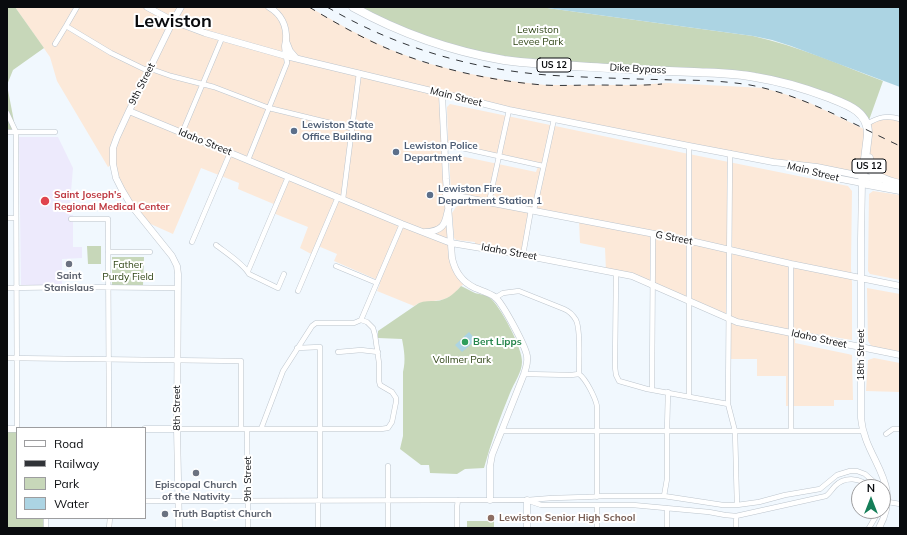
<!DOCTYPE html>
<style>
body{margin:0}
#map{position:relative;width:907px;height:535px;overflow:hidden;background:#f1f8fe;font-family:Mulish,sans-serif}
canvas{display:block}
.frame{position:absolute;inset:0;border:8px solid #090b0e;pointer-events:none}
.legend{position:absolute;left:16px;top:427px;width:130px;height:92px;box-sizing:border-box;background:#fff;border:1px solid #9d9d9f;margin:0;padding:5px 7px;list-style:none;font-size:12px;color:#090b0e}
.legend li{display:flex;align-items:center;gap:8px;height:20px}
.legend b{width:20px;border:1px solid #9d9d9f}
.north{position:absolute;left:851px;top:479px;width:40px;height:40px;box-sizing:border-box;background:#fff;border:1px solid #9d9d9f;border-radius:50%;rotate:0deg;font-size:11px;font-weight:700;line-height:16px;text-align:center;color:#090b0e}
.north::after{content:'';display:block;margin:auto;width:14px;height:18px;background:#157e58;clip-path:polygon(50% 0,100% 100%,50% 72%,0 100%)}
</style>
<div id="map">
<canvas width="907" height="535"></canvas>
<div class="frame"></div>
<ul class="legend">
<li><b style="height:5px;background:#fff"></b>Road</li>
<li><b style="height:5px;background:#313438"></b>Railway</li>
<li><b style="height:11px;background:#c7d7b9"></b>Park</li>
<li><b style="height:11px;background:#acd4e3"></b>Water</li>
</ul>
<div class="north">N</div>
</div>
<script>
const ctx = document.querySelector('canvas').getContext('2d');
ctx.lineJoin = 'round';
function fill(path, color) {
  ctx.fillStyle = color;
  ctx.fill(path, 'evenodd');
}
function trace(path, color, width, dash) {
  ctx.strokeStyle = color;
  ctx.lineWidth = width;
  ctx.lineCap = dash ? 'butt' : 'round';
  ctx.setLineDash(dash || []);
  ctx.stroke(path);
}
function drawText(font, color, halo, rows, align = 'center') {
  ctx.font = font + ' Mulish,sans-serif';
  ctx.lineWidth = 4;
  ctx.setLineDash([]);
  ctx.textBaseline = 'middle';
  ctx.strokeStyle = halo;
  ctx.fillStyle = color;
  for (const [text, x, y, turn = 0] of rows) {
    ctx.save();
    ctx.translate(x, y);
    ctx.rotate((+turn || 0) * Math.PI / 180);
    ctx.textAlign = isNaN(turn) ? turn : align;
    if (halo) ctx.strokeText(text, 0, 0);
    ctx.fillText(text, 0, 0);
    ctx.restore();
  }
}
const commercial = new Path2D(`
 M15,7H309L350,30L389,49L423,62L465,73L511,81L545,85H634L668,83L764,88L791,96L810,103L868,131L867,124L881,117L900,120V183L773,162L442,94L452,258L466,283L461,286L453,295L447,298L441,300L419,303L414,306L377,291L380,284V281L334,261L337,254L318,246L313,255L300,248L308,227L273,213L276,205L238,189L239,183L201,168L173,234L144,221L131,205L113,164L108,167L57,81L50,57Z
 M450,104L684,153L848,186L852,191L851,268L852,284V340L796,331L795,343L848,354L852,355L853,400H834V406H786V376H757V359H729L728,319L638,278L606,271L605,248L580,243L579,220L531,210L523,255L475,246V242L456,240L454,238L452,213L456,207L462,203L464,195L451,193L449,157L451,154L536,172L539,164L448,143L447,107Z
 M873,191L900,195V280L870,274L868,271L869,194Z
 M867,288L900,294V352L872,347L868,341Z
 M874,358L900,363V392L866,391L868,360Z`);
const medical = new Path2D(`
 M19,137H58L73,168L69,215H73V247H82V258L62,259V285H21Z`);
const green = new Path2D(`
 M7,7H15L44,48L13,70L7,85L16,132H7Z
 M353,7H540L753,36C798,46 841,65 883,81L868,123L851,107L769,79L518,61L425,40Z
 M87,246H101V264H88Z
 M112,257H144L143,285H112Z
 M461,286C466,288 470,291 475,293C479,294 486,295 489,297C500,305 523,349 522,362C522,372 514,383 510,393C500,417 491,442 484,468L465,469L457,474L430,473L429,465H421L400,449L403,436V372C406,360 404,350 402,339L378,338V331L419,303C424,301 430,301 436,301C447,300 454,294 461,286Z
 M7,429H17V518H46V528H7Z
 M467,521H494V528H467Z`);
const water = new Path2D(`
 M540,7H900V87L791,46L772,40L753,36Z
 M469,332L476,340L462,352L455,345Z`);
const street = new Path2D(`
 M66,26L111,53L144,69L154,70L171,76L214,87L269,108L351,128
 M55,44L66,26L77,7
 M7,113L16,132L17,429
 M867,124C878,117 887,115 900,119
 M7,132H55
 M182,133L222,38
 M444,144L543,166
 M730,153L728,404L735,431L737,505
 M248,160L279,83L287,63L286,56
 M343,199L359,73
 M489,202L509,110
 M534,210L554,119
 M7,218H16
 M71,219H108L109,428
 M192,242L230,153
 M216,245C225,252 244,264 249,274L278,288L284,274
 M108,252H150
 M523,255L531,210
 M336,266L377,283
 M248,271L288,177
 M616,273L615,367L616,375L619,381L647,389L728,404
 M7,288L75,287L178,288
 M298,291L338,197
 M495,298L503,293L519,291L564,309C569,311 573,315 576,320C581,330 579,360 579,374C586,379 595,397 597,406V497
 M297,348L320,347V501
 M338,352L361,350L378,352
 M7,358L241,361V429
 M524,374L571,375L579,374
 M652,389L653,234
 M689,397V146
 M177,429H381L388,428L392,422L396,402V398L392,392L380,385L379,381V363L375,335L373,328L367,322L361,320
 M247,429L248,528
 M261,429L283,371L312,326L316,323H354L361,320L402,224
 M501,431H863
 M791,431V264
 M886,434L893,429H900
 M388,466V528
 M664,496L667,479V431L668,392
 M145,501L527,500L552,498L587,497L603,496H664L723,505H737L759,502L785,495L820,489L837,475L850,471H857L865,474L874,482L877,487
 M318,501V528
 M529,501L541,505H633L709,512L725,515L736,516L826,496C830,493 832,489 835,486C845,476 861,478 870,487
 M888,502L900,504
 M597,506V528
 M736,516V528
 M46,518V528
 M109,528L110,518
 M457,528V507L458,500
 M667,528V508
 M869,528L876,516L878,511`);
const secondary = new Path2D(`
 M147,7L173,21L205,33L286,56L469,100L509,110L689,146L773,162L817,167L881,180
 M269,7C281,14 287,26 286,40C286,42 285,44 285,46C285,49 286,53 286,56
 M286,41L290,51L296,58
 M442,94L446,179L452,258C455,272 462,282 475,288C482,291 489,293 495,297C503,304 525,345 527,356C528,363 526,368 524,374L492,455L490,466V500
 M129,111L402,224L451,243L523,255L632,276L737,322L900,355
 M792,167L836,178L862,183L861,239V418C865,461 904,482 879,528
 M446,194L691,241L791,264L900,286
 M425,232C459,231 436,202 462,198
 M7,429H17
 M145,429H177
 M179,528L177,429L178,274L177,266L172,256L131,205L122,190L116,178L113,164V148L117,137L129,111L173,21L181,7
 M527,528V500`);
const highway = new Path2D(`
 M353,7C400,33 451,51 504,60C540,65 576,66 612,68C640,70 667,71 694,72C714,73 735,73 755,77C780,81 804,88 828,97C846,104 869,111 868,135L862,183L900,190
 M869,158C869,162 868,167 871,170C876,177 892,182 900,184`);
const rail = new Path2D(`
 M309,7C339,25 369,42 401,54C447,71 495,81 543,85C561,86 578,85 595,85C617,85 640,86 662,84
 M327,7C399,49 480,72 563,76C600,78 637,79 674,80C700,80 725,81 750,85C803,95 851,123 900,146`);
const markers = [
 [294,131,4,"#5c6f8a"],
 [396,152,4,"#5c6f8a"],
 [430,195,4,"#5c6f8a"],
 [45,201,5,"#e0444e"],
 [69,264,4,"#6b7280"],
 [465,342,4,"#2e9e5b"],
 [196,473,4,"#6b7280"],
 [165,514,4,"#6b7280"],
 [491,518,4,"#8d6e63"]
];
const shields = [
 [554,65,34],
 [869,166,34]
];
const shieldNames = [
 ["US 12",554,65],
 ["US 12",869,166]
];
const parkNames = [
 ["Lewiston",538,30],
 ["Levee Park",538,42],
 ["Father",128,265],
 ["Purdy Field",128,277],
 ["Vollmer Park",462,360]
];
const streetNames = [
 ["Dike Bypass",638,69,3],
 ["9th Street",142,84,-63],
 ["Main Street",456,97,14],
 ["Idaho Street",205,142,22],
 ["Main Street",813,172,14],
 ["G Street",674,238,11],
 ["Idaho Street",509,252,10],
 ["Idaho Street",819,339,12],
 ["18th Street",861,355,-90],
 ["8th Street",177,408,-90],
 ["9th Street",248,479,-90]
];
const serviceNames = [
 ["Lewiston State",302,125],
 ["Office Building",302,137],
 ["Lewiston Police",404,146],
 ["Department",404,158],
 ["Lewiston Fire",438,189],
 ["Department Station 1",438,201]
];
const healthNames = [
 ["Saint Joseph's",54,195],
 ["Regional Medical Center",54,207]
];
const worshipNames = [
 ["Saint",69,276],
 ["Stanislaus",69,288],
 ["Episcopal Church",196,485],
 ["of the Nativity",196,497],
 ["Truth Baptist Church",173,514,"left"]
];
const leisureNames = [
 ["Bert Lipps",473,342]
];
const educationNames = [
 ["Lewiston Senior High School",499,518]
];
const townNames = [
 ["Lewiston",173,22]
];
fill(commercial, '#fce9d9');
fill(medical, '#edeafc');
fill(green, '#c7d7b9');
fill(water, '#acd4e3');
trace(street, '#bdc5cd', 5.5);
trace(secondary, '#bdc5cd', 7);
trace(highway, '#bdc5cd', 9);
trace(street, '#fff', 4.5);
trace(secondary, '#fff', 6);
trace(highway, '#fff', 8);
trace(rail, '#313438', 1, [7, 7]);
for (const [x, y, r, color] of markers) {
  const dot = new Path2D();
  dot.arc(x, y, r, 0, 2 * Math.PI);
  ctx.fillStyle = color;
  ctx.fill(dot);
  trace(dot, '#fff', 1.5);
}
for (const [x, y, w] of shields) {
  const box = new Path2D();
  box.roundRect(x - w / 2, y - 7, w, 14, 3);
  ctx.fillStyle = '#fff';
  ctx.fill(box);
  trace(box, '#090b0e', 1);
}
drawText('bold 9px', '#090b0e', null, shieldNames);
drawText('10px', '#2d4313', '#fff', parkNames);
drawText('10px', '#090b0e', '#fff', streetNames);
drawText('bold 10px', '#4e5e75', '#fff', serviceNames, 'left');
drawText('bold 10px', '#be3a42', '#fff', healthNames, 'left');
drawText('bold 10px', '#5b616d', '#fff', worshipNames);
drawText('bold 10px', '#27864d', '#fff', leisureNames, 'left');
drawText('bold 10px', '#785e54', '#fff', educationNames, 'left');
drawText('bold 18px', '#090b0e', '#fff', townNames);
</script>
